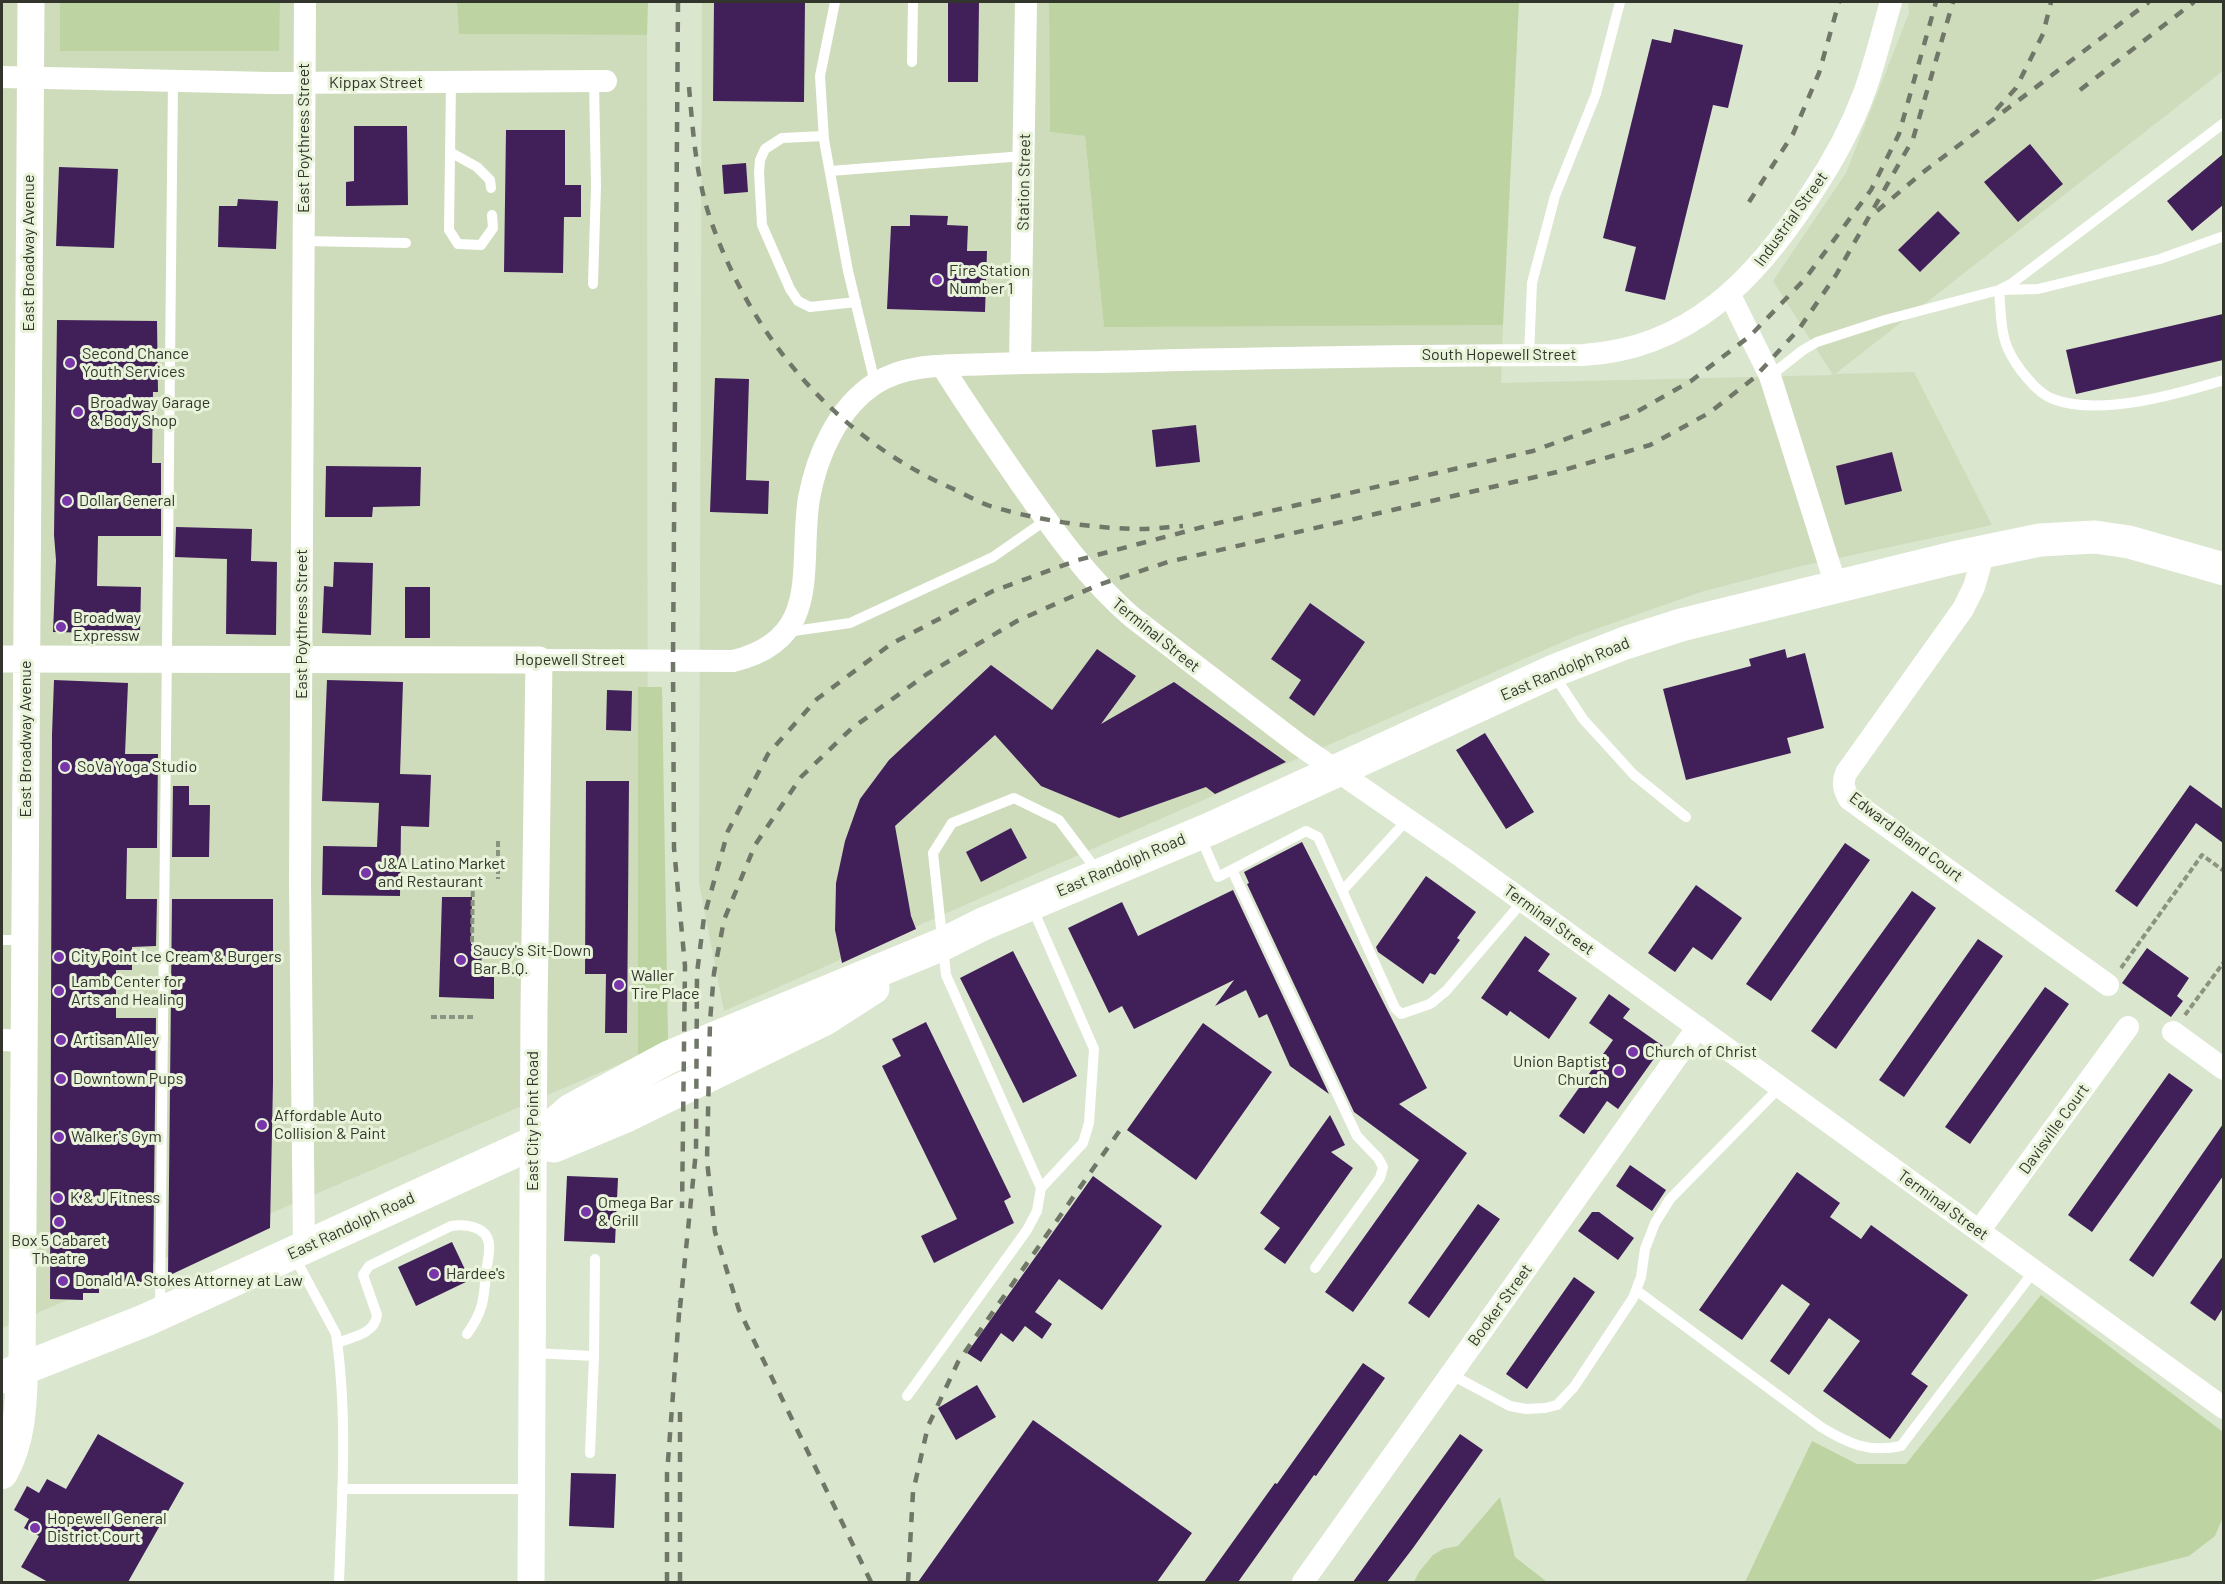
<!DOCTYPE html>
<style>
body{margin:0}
#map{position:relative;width:2225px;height:1584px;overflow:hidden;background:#dae6cd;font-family:Barlow,sans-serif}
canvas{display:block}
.frame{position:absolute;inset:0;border:3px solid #31352c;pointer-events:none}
</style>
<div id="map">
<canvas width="2225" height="1584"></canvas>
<div class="frame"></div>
</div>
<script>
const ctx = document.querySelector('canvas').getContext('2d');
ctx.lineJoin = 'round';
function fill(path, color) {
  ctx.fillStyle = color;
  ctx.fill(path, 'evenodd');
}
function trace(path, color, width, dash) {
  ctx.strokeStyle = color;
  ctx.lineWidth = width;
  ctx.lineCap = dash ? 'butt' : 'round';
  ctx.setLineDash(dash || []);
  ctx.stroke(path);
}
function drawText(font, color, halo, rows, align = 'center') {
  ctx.font = font + ' Barlow,sans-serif';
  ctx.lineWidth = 6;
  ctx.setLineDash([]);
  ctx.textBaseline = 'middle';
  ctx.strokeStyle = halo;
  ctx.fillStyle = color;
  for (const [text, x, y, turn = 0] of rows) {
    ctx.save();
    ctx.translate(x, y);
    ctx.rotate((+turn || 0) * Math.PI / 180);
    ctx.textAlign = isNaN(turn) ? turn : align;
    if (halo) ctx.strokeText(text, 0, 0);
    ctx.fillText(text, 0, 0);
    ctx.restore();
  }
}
const built = new Path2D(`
 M2,2H60V51H278L280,2H457L459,34L647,35L648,1052L2,1328Z
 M702,2H1049L1050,132L1085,136L1104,326L1503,325L1501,383L1833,375L1773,281L1846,173L1909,13L1908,2H2223L2224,70L1835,374L1914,372L1992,525L1797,567L1704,591L1576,636L724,1011L699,883Z`);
const green = new Path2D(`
 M60,2H280L279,51H60Z
 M457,2H648L647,35L459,34Z
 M1049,2H1519L1503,325L1104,327L1085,136L1050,132Z
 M638,687H662L668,1041L638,1057Z
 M2041,1295L2223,1432V1517L2215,1536L2189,1556L2086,1582H1745L1812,1441L1857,1464H1906Z
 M1500,1497L1515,1557L1547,1582H1414L1419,1572L1433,1555L1443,1549L1458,1546Z`);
const building = new Path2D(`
 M714,2H805L804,102L713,101Z
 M948,2H979L978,82H948Z
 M1674,29L1743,45L1728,108L1713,105L1665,300L1625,291L1636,247L1603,238L1652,39L1671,43Z
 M354,126H407L408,205L346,206V182L354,181Z
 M506,130H565V185H581V217H564L563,273L504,272Z
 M2030,144L2063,184L2018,222L1984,182Z
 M2223,154V205L2192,231L2167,201Z
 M746,163L748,192L724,194L722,165Z
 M59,167L118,169L114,248L56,246Z
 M238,199L278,201L276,249L218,247L219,206H237Z
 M1938,211L1960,233L1920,272L1898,250Z
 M910,215L948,216L947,225L968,226L967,251H987L985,312L887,309L891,226H910Z
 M2223,314V360L2076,394L2066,350Z
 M57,320L157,321L158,392H153L152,463H161V536H98L97,586L141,587L140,634L53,632L56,560L54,535Z
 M715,378L749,379L746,480L769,481L768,514L710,512Z
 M1196,425L1200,462L1156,467L1152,430Z
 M1892,452L1902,491L1845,505L1836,466Z
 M326,466L421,467L420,506L373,507L372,517H325Z
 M176,527L252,529L251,561L277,562L276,635L226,634L227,559L175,557Z
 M334,562L373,563L371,635L322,633L324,586L333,587Z
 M405,587H430V638H405Z
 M1310,603L1365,642L1314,716L1289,698L1301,680L1271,659Z
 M1097,649L1136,676L1101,724L1174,682L1286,762L1215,794L1206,787L1119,818L1041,786L995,735L895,826L911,916L916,929L842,963L835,930L836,883L845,841L860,799L889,760L991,665L1052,710Z
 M1785,649L1787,658L1805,653L1824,728L1787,738L1791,753L1686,780L1663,689L1751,666L1749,659Z
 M54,680L128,683L125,754H158L157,848H127L126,899H157L156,946L132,947V970H116V1018H156L153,1282H99V1293H83V1300L50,1299L52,734Z
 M327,680L403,682L400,774L431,775L429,827L401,826L400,896L322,895L323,846L377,847L379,803L322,801Z
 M607,690L632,691L631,731L606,730Z
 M1485,733L1534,812L1506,829L1456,750Z
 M586,781H629L627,1033H605L606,974H585Z
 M2190,785L2223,809V843L2196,823L2137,907L2115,891Z
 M173,786H189V805H210L209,857H172Z
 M1011,828L1027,858L981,882L966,852Z
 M1302,842L1427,1088L1399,1104L1467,1153L1353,1312L1325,1292L1419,1160L1354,1112L1247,884L1249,883L1244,872Z
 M1845,843L1870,860L1771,1001L1746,984Z
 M1426,876L1476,912L1457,938L1460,940L1435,975L1430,973L1423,984L1378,952L1376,947Z
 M1696,885L1742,918L1712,960L1693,947L1675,972L1648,953Z
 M1233,890L1329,1094L1290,1066L1267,1014L1259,1018L1246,990L1215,1006L1234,980L1134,1029L1122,1006L1109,1013L1068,928L1122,902L1138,936Z
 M1912,891L1936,908L1836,1049L1811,1031Z
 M442,897H472L471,944H482L481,976H494V999L439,997Z
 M172,899H273V1083L270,1228L168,1276Z
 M1525,936L1550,954L1538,971L1577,998L1549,1039L1510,1011L1507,1016L1481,998Z
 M1978,939L2003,956L1904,1097L1879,1080Z
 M2147,948L2189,978L2177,996L2183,1001L2171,1017L2122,983Z
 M1013,951L1077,1076L1023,1103L960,978Z
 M2045,987L2069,1004L1970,1144L1945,1127Z
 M1609,994L1630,1009L1623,1018L1663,1046L1618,1109L1607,1101L1584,1134L1559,1116L1613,1040L1589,1023Z
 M926,1022L1011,1197L1004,1201L1014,1223L934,1263L921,1236L957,1219L882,1066L901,1056L892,1039Z
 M1203,1023L1272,1072L1196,1180L1127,1130Z
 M2169,1073L2193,1090L2092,1232L2068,1215Z
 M1330,1115L1345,1145L1331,1152L1353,1168L1285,1264L1264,1249L1280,1228L1260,1213Z
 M2223,1124V1176L2153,1277L2129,1260Z
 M1630,1165L1666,1190L1652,1211L1616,1186Z
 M1797,1172L1840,1203L1830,1217L1861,1239L1871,1225L1968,1295L1911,1374L1928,1386L1890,1439L1823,1391L1860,1341L1829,1318L1789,1375L1770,1361L1810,1304L1782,1284L1742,1340L1699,1310Z
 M567,1176L618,1178L615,1243L564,1241Z
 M1093,1176L1162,1226L1102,1310L1059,1279L1035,1312L1052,1324L1042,1339L1025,1326L1013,1342L1001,1333L981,1362L967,1353Z
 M1478,1204L1500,1219L1429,1318L1408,1303Z
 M1592,1212H1599L1634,1238L1618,1260L1578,1231Z
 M452,1242L470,1280L416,1306L398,1267Z
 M2223,1256V1308L2215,1321L2190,1303Z
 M1574,1277L1595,1292L1527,1389L1506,1374Z
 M1363,1363L1385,1378L1316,1476L1314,1475L1238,1582H1204L1275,1483L1277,1484Z
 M977,1385L996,1417L956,1440L938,1408Z
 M1033,1420L1192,1533L1157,1582H918Z
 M98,1434L184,1483L128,1582H48L21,1567L39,1536L24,1528L29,1519L14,1510L27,1486L39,1493L47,1479L66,1489Z
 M1460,1434L1483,1450L1413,1548L1387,1582H1353Z
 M571,1473L616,1474L614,1528L569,1526Z`);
const path = new Path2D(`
 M498,841V879
 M472,942L473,878
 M2121,968L2202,855L2224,871
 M2185,1015L2224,962
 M431,1017H474`);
const service = new Path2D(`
 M835,2L820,76L824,140L848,271L875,383
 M912,62L913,2
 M451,82L449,230L458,244L481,245L493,228L492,215
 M823,136L782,138L765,149L760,160L759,173L762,225L790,289L798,301L810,307L856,302
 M450,152L477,167L490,180L491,188
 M830,171L1024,156
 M2224,236L2160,259L2038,289L1999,290C2001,309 2000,331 2008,349C2015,365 2036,393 2053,399C2100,417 2177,394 2224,380
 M304,241L406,243
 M593,284L596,186L594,82
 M1529,355L1532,283L1555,196L1596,94L1620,2
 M1770,376L1803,350L1817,342L1885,320L1999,290L2011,284L2224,123
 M787,632L850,623L993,557L1046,520
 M1554,675L1583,719L1634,775L1686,817
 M1200,836L1218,877L1306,831L1318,837L1395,1008L1401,1014L1430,1004L1446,991L1523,901
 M1232,870L1357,1136L1378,1158L1383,1167L1380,1178L1315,1268
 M1343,890L1407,820
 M1032,907L1094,1049L1089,1123L1083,1143L1041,1188L946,975L933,853L952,823L1014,798L1059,820L1098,872
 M2,940H25
 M294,1256L336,1334C348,1416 342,1500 339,1582
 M1636,1290L1821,1427C1849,1444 1869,1453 1901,1446L2034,1271
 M160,1308L173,81
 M337,1343C352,1337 375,1334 377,1315L363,1275L369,1266L451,1226C465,1224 487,1226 489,1244C490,1253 487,1264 486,1273C484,1299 483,1312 467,1334
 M532,1353L594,1356L590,1453
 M594,1356L595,1259
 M1450,1374L1510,1406L1526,1409L1545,1408L1557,1405L1574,1387L1633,1298L1641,1277L1645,1249L1655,1223L1670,1199L1780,1087
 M907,1396L1027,1230L1037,1211L1041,1188
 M342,1489H531`);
const minor = new Path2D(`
 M2,77L270,83L606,81
 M1730,295L1770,376L1836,586
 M1020,363L1026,2
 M942,366C967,406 994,445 1021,484C1054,531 1088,579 1132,617L1298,744L1462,857L2224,1408
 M1984,552L1974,587L1963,609L1846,773C1842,783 1844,790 1849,799L2108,985
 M539,660L733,661C824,639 798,567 809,498C817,455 838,407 876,383C909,362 951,366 989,364C1026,363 1063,362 1099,362C1261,358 1422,355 1583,355C1690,349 1757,278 1811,194C1832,163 1851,128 1864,93C1875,63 1882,32 1891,2
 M2173,1032L2224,1069
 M2,1040L24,1041
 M1979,1231L2128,1027
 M304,1247L300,882L305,2
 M1303,1582L1698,1027`);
const tertiary = new Path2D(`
 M2,659L539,660L534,1010L531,1582
 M22,1369L31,2`);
const secondary = new Path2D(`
 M2,1473C20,1441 21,1405 22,1369`);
const trunk = new Path2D(`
 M533,1143L554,1146L626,1116L825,1019L873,988
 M2,1377L146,1320L533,1143L571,1110L669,1057L943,944L983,924L1212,828L1556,670L1625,643L1681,625L1953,558L2040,540L2095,537L2129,542L2224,569`);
const rail = new Path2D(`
 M678,2L673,661L674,848L685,966L682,1208
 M689,87C693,132 696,178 711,221C752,338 835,436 949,487C962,493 976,501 990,506C1037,520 1089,528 1138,529C1153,529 1168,527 1183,526
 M2080,90L2194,2
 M1996,110L2016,88L2043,34L2051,2
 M1749,202L1793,134L1819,73L1839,2
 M1877,211L1922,173L2149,2
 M680,1308L696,1151L697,973L704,917L728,831L768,754L817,699L891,644L993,591L1078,560L1214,524L1533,451L1631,415L1691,381L1750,336L1805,279L1871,190L1899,134L1936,2
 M667,1582V1474L680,1301
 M680,1582V1403
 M871,1582L739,1310L715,1232L707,1161L710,1021L714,973L724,920L755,845L801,777L851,729L927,674L1017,621L1098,585L1168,562L1557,472L1650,445L1709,413L1754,378L1799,329L1836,275L1913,139L1953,2
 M908,1582L913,1492L928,1426L958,1362L1125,1123`);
const markers = [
 [937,280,6,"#7936aa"],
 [70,363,6,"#7936aa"],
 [78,412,6,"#7936aa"],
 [67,501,6,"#7936aa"],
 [61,627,6,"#7936aa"],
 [65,767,6,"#7936aa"],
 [366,873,6,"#7936aa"],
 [59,957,6,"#7936aa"],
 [461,960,6,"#7936aa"],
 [619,985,6,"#7936aa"],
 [59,991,6,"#7936aa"],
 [61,1040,6,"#7936aa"],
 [1633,1052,6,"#7936aa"],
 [1619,1071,6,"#7936aa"],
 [61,1079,6,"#7936aa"],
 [262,1125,6,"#7936aa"],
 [59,1137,6,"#7936aa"],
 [58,1198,6,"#7936aa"],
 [586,1212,6,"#7936aa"],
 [59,1222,6,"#7936aa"],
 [434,1274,6,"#7936aa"],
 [63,1281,6,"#7936aa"],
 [35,1528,6,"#7936aa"]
];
const streetNames = [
 ["Kippax Street",376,83],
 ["East Poythress Street",304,138,-90],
 ["Station Street",1024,182,-89],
 ["Industrial Street",1791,219,-54],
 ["East Broadway Avenue",29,253,-90],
 ["South Hopewell Street",1499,355],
 ["East Poythress Street",302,624,-90],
 ["Terminal Street",1156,635,39],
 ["Hopewell Street",570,660],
 ["East Randolph Road",1565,669,-23],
 ["East Broadway Avenue",26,739,-90],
 ["Edward Bland Court",1906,837,37],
 ["East Randolph Road",1121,865,-23],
 ["Terminal Street",1549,920,36],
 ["East City Point Road",533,1121,-90],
 ["Davisville Court",2054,1129,-54],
 ["Terminal Street",1943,1205,36],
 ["East Randolph Road",351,1226,-25],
 ["Booker Street",1500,1305,-54]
];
const poiNames = [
 ["Fire Station",949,271],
 ["Number 1",949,289],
 ["Second Chance",82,354],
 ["Youth Services",82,372],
 ["Broadway Garage",90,403],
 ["& Body Shop",90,421],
 ["Dollar General",79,501],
 ["Broadway",73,618],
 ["Expressw",73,636],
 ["SoVa Yoga Studio",77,767],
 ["J&A Latino Market",378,864],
 ["and Restaurant",378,882],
 ["Saucy's Sit-Down",473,951],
 ["Bar.B.Q.",473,969],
 ["City Point Ice Cream & Burgers",71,957],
 ["Waller",631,976],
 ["Tire Place",631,994],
 ["Lamb Center for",71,982],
 ["Arts and Healing",71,1000],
 ["Artisan Alley",73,1040],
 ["Church of Christ",1645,1052],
 ["Union Baptist",1607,1062,"right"],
 ["Church",1607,1080,"right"],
 ["Downtown Pups",73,1079],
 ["Affordable Auto",274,1116],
 ["Collision & Paint",274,1134],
 ["Walker's Gym",71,1137],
 ["K & J Fitness",70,1198],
 ["Omega Bar",598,1203],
 ["& Grill",598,1221],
 ["Box 5 Cabaret",59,1241,"center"],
 ["Theatre",59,1259,"center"],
 ["Hardee's",446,1274],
 ["Donald A. Stokes Attorney at Law",75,1281],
 ["Hopewell General",47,1519],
 ["District Court",47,1537]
];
fill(built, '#cedcbc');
fill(green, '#bdd3a1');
fill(building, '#41205a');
trace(path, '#8b9381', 4, [6, 3]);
trace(service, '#fff', 10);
trace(minor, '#fff', 22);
trace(tertiary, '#fff', 27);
trace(secondary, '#fff', 32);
trace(trunk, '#fff', 33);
trace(rail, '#707768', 4.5, [10, 10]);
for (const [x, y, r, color] of markers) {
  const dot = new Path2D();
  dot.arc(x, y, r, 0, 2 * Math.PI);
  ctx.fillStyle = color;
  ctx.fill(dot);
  trace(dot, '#e8f3da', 2);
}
drawText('16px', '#31352c', '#e8f3da', streetNames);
drawText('16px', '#31352c', '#e8f3da', poiNames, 'left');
</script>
